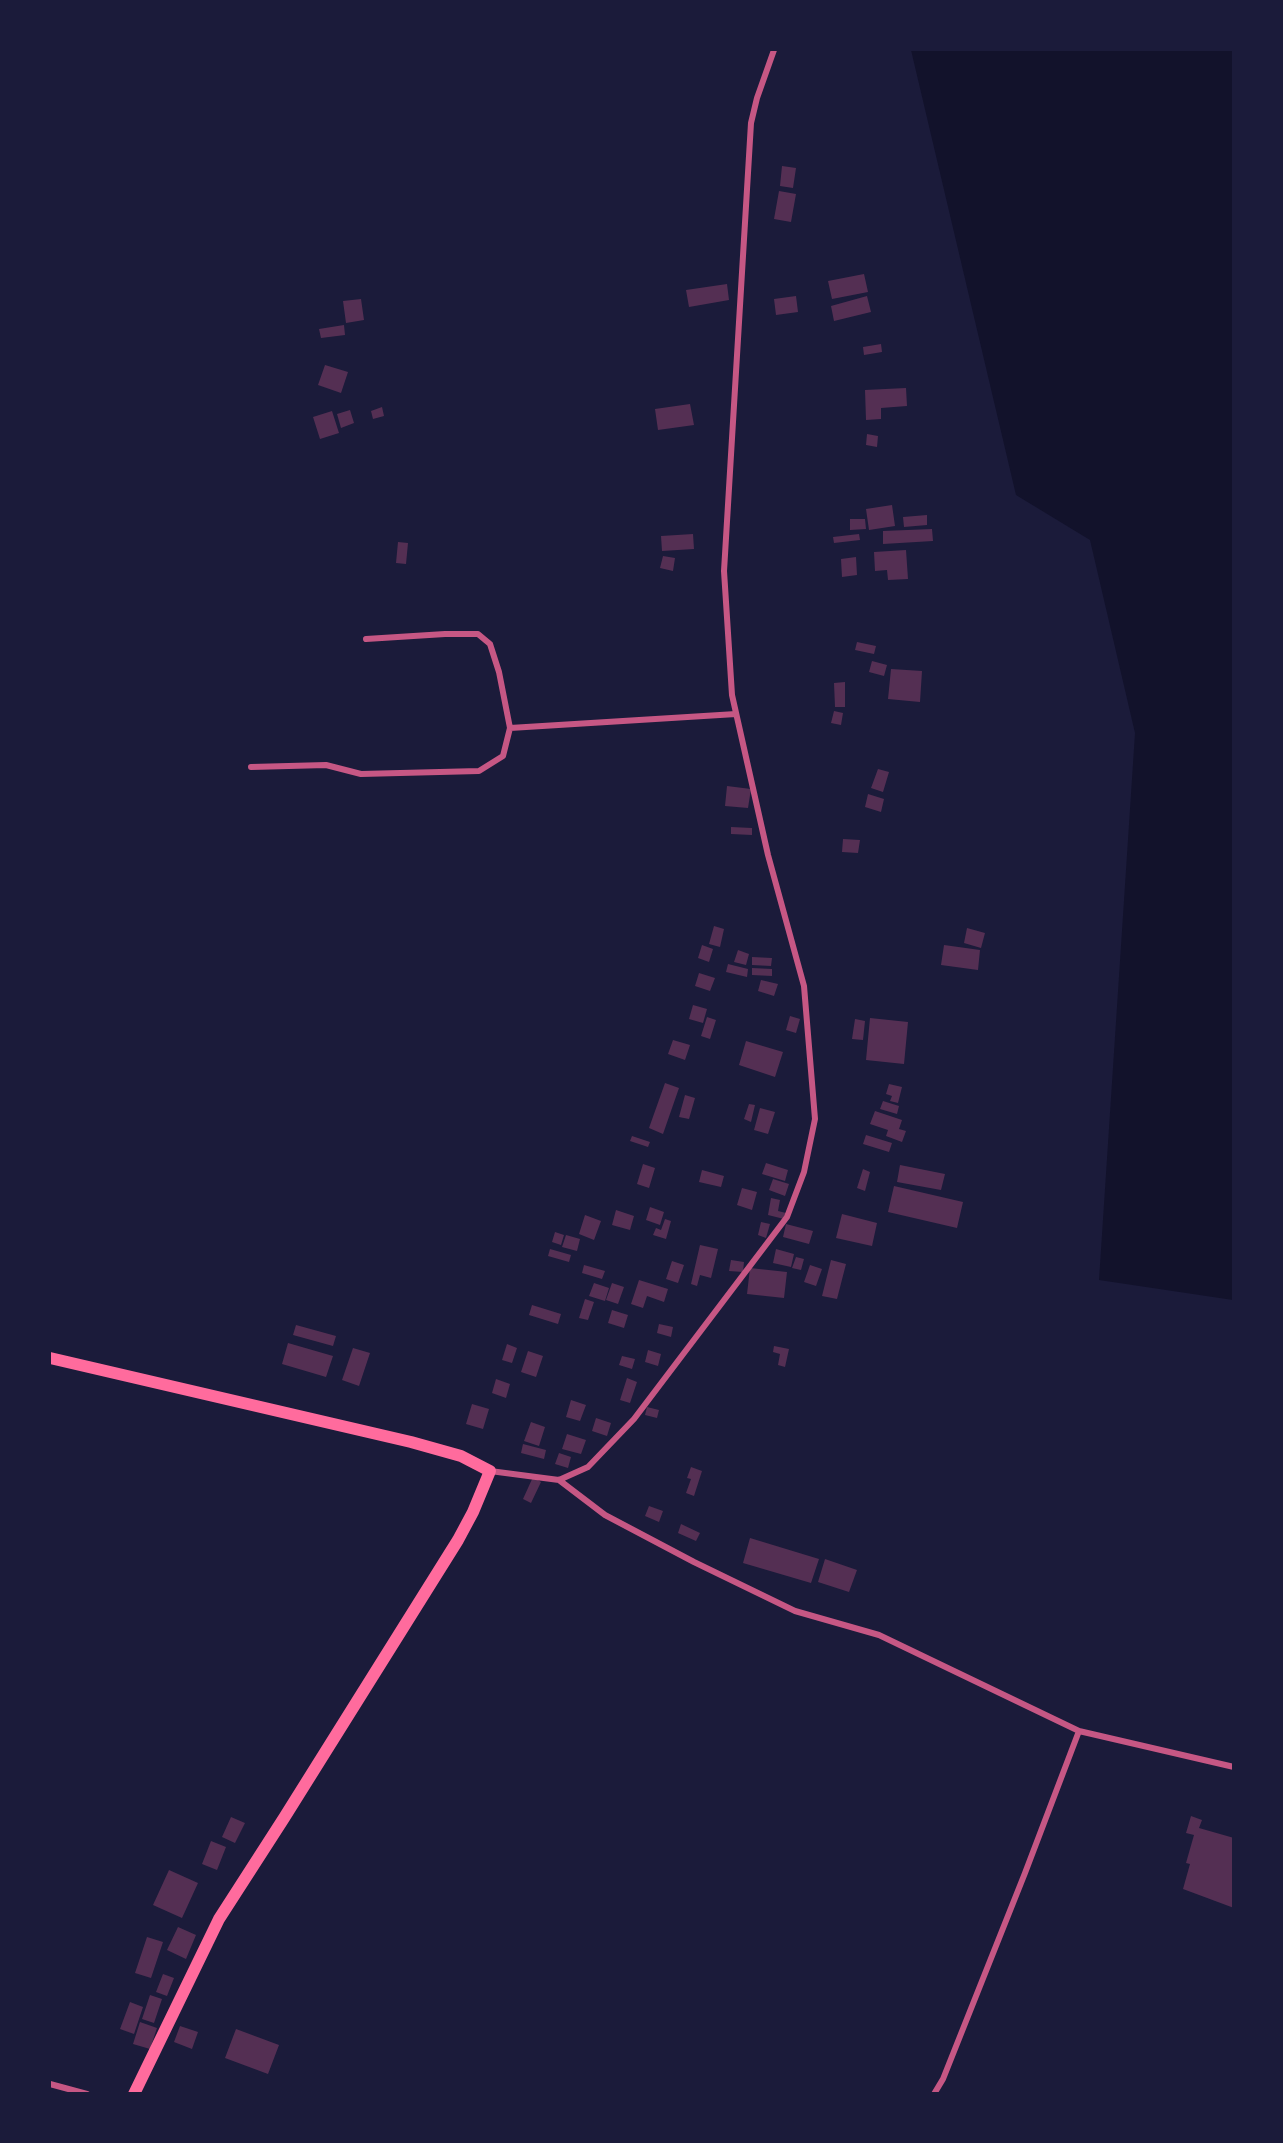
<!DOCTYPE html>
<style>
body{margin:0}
#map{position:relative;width:1283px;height:2143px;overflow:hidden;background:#1b1b3a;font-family:"DM Sans",sans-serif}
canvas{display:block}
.frame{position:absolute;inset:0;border:51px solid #1b1b3a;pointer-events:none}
</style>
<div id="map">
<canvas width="1283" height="2143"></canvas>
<div class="frame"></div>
</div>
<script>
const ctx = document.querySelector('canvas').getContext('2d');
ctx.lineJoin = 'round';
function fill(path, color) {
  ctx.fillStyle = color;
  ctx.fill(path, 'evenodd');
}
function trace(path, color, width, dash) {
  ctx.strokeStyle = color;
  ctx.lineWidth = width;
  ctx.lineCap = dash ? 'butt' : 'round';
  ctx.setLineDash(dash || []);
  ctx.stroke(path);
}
const water = new Path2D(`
 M911,50H1233V1300L1099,1280L1135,733L1090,540L1016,495Z`);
const building = new Path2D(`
 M782,166L796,168L793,188L780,186Z
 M779,191L796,194L791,222L774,219Z
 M864,274L868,292L832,299L828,281Z
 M727,284L729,300L689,307L686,290Z
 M796,296L798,312L776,315L774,299Z
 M867,296L871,312L834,321L831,306Z
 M361,299L364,320L346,323L343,301Z
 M344,325L345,335L321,338L319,329Z
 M881,344L882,352L864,355L863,347Z
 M325,365L348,372L341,393L318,385Z
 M906,388L907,406L881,408V419L866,420L865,390Z
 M690,404L694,425L658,430L655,409Z
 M382,407L384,416L373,419L371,411Z
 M350,410L354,423L341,428L337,414Z
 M332,411L339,433L320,439L313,417Z
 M867,434L878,436L877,447L866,445Z
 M892,505L895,526L869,530L866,509Z
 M927,515V525L904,527L903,517Z
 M850,519H865L866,529L850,530Z
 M932,529L933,541L883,544V531Z
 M693,534L694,549L662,551L661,536Z
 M859,534L860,540L834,543L833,537Z
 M398,542L408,543L406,564L396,563Z
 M906,550L908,579L888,580L887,570L875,571L874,552Z
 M663,556L675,558L673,571L660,568Z
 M856,557L857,575L842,577L841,559Z
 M857,642L876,646L874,654L855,650Z
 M872,661L887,665L884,676L869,672Z
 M891,669L922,671L920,702L888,699Z
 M845,682V707H835L834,683Z
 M834,711L843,713L841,725L831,723Z
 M878,769L889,772L883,792L871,788Z
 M727,786L751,789L748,808L725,806Z
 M868,794L884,799L881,812L865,807Z
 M731,827L752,828V835L731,834Z
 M843,839L860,840L858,853L842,852Z
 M714,926L724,929L720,947L709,944Z
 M967,928L985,933L981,948L964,943Z
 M702,945L713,949L709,962L698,958Z
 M944,945L980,950L978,970L941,965Z
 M738,950L749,954L746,965L734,962Z
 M752,957L772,958L771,966L752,965Z
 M728,964L748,969L747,977L726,972Z
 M752,968L772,969V976L752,975Z
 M699,973L715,978L710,991L695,986Z
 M761,980L778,984L774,996L758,991Z
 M693,1005L707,1009L703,1023L689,1019Z
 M790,1016L800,1019L796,1033L786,1030Z
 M707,1017L716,1020L710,1039L701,1036Z
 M870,1018L908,1022L904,1064L866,1060Z
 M855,1019L865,1021L863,1040L852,1039Z
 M673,1040L690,1045L685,1060L668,1054Z
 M746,1041L783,1052L775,1077L739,1065Z
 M665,1083L679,1088L663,1134L649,1128Z
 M889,1084L902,1087L898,1103L890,1101L892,1096L886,1094Z
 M685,1095L695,1098L689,1119L679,1117Z
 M883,1101L899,1106L897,1114L880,1109Z
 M749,1104L755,1105L751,1122L744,1119Z
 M760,1108L775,1112L768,1134L754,1130Z
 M875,1111L902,1120L899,1129L906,1131L902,1142L886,1136L888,1130L870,1124Z
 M866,1135L892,1143L889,1152L863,1144Z
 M632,1136L650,1142L648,1147L630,1141Z
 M766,1163L788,1170L785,1181L762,1174Z
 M643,1164L655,1168L649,1188L637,1184Z
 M900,1165L945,1174L941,1190L897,1182Z
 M863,1169L870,1172L865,1191L857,1188Z
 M702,1170L724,1176L721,1187L699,1182Z
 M773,1179L789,1184L785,1196L769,1190Z
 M894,1186L963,1202L957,1228L888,1212Z
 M742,1188L757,1192L752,1210L737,1205Z
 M771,1198L780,1200L778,1211L786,1213L784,1219L768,1215Z
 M650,1207L664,1212L660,1225L646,1220Z
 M616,1210L634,1216L630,1230L612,1225Z
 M842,1214L877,1223L872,1246L836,1238Z
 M585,1215L601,1221L594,1240L579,1234Z
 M665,1219L671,1221L666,1239L653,1235L656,1228L661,1230Z
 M761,1222L770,1224L766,1238L758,1235Z
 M786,1224L813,1231L809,1244L783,1237Z
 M555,1232L564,1235L561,1245L552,1242Z
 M566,1235L580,1239L577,1251L562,1247Z
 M700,1245L718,1249L711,1278L700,1275L697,1286L691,1284Z
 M550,1249L571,1255L569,1262L548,1256Z
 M776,1249L794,1254L791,1267L773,1263Z
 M796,1257L804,1259L801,1270L792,1268Z
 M731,1260L744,1262L743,1272L729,1271Z
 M831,1260L846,1264L837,1299L822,1296Z
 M672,1261L684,1265L678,1283L666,1279Z
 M584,1265L605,1271L602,1279L582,1273Z
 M810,1265L822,1269L816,1286L804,1282Z
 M750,1268L787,1272L784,1298L747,1294Z
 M639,1280L668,1289L664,1302L647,1296L643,1308L631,1304Z
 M594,1283L609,1288L605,1301L589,1296Z
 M612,1283L624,1287L618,1304L606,1300Z
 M585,1299L594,1302L588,1320L579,1318Z
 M532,1305L561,1314L558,1324L529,1315Z
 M612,1310L628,1315L624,1328L608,1323Z
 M659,1324L673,1327L671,1337L657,1333Z
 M296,1325L336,1336L333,1346L293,1335Z
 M288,1343L333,1356L326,1377L282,1364Z
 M507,1344L517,1348L512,1363L502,1360Z
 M774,1346L789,1349L785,1367L778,1365L780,1354L773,1352Z
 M353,1348L370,1353L359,1386L342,1380Z
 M648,1350L661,1354L658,1366L645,1362Z
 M528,1351L543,1356L536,1377L521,1372Z
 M622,1356L635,1359L632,1369L619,1365Z
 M627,1378L637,1382L630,1403L620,1400Z
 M496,1379L510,1384L506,1398L492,1393Z
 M571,1400L586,1405L580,1421L566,1417Z
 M472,1404L489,1409L483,1429L466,1424Z
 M647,1407L659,1410L657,1418L645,1415Z
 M596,1418L611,1423L607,1436L592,1431Z
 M531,1422L545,1427L539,1446L524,1441Z
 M567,1434L586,1440L581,1454L562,1449Z
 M523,1444L546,1450L544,1459L521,1453Z
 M559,1453L571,1457L568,1468L555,1464Z
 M691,1467L702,1471L694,1496L686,1493L691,1479L687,1478Z
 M533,1477L541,1482L531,1503L523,1499Z
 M649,1506L663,1511L659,1522L645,1516Z
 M681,1524L700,1533L696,1541L678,1533Z
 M750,1538L819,1559L811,1583L743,1563Z
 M825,1559L857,1570L849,1592L818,1582Z
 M1191,1816L1202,1820L1199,1828L1234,1838V1908L1183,1889L1190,1864L1186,1863L1194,1835L1186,1833Z
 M231,1817L245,1823L235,1843L222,1837Z
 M211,1841L226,1847L217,1870L202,1864Z
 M169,1870L198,1883L182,1918L153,1905Z
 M178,1927L196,1935L186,1959L167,1950Z
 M147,1937L163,1942L151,1978L135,1973Z
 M163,1974L174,1978L167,1996L156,1992Z
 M150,1995L162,1999L154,2023L142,2019Z
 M130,2002L143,2007L134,2034L120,2029Z
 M140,2022L157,2028L150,2049L133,2044Z
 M180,2026L198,2032L192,2049L174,2042Z
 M236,2029L279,2045L268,2074L225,2058Z`);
const minor = new Path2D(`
 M366,639L445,634H478L490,644L499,672L510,728L736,714
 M251,767L326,765L361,774L479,771L503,756L510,728
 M490,1471L559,1480L588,1467L634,1419L787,1217L804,1172L815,1119L804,986L768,855L732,695L724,571L751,123L757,98L774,50
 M559,1480L605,1515L694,1562L795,1611L879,1635L1079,1731L1025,1873L943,2079L934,2094
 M1079,1731L1234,1767
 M50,2084L87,2094`);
const secondary = new Path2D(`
 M50,1358L411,1442L461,1456L490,1471L473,1512L458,1540L284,1818L219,1919L134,2094`);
fill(water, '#12122b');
fill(building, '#542f53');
trace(minor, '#c65784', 6);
trace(secondary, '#ff6b9d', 12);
</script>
